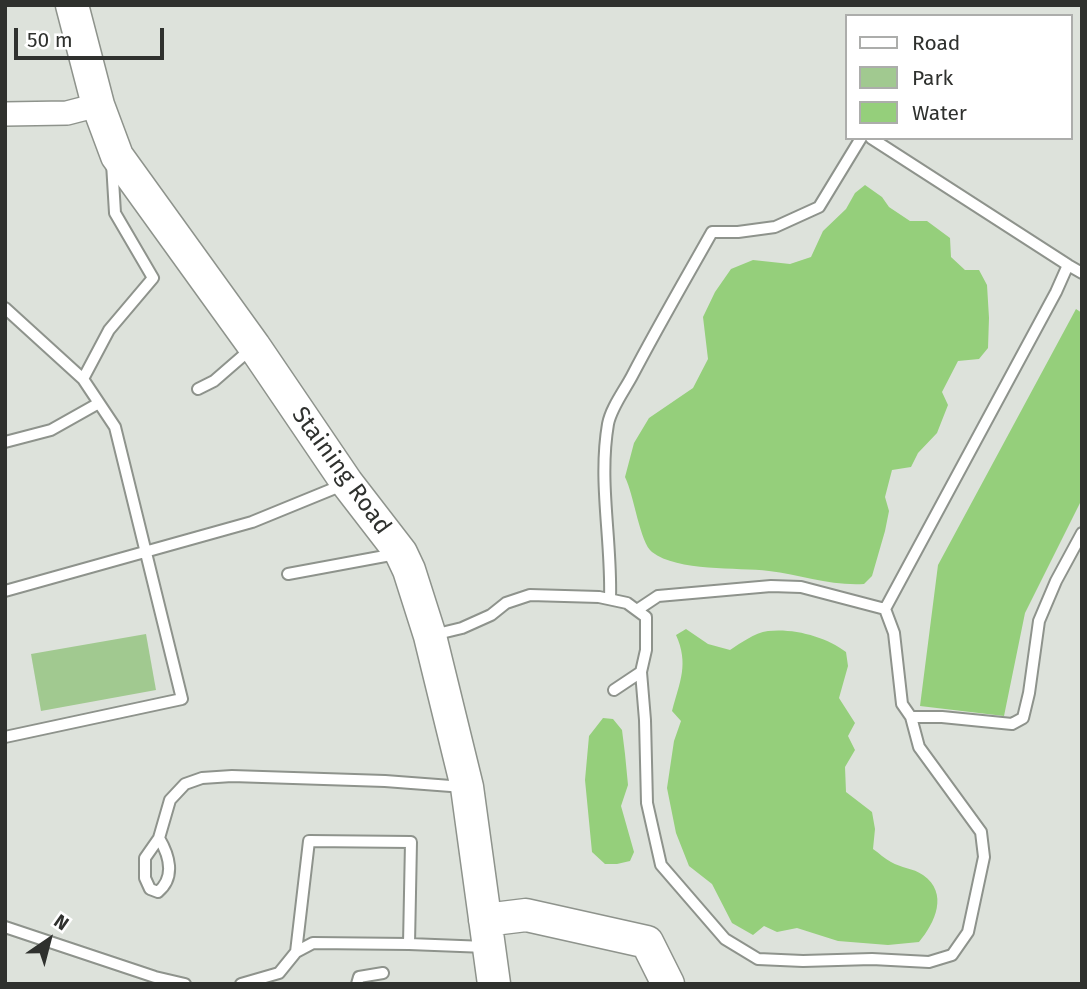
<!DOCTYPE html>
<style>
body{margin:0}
#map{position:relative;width:1087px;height:989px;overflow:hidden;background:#dde2db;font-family:"Fira Sans",sans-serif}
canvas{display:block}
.frame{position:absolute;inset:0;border:7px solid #2f312e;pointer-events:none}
.legend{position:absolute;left:845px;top:14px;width:228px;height:126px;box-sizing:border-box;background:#fff;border:2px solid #acadab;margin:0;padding:9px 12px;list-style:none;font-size:21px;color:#2f312e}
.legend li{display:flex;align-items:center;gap:14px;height:35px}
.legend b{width:35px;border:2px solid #acadab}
.north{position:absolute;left:14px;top:905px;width:70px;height:70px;-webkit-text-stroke:5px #fff;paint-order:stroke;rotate:35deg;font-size:19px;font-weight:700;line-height:28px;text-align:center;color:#2f312e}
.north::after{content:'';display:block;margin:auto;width:24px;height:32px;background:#2f312e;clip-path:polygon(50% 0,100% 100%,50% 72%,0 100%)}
.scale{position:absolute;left:14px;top:28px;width:150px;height:32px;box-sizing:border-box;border:4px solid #2f312e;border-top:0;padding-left:9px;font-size:21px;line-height:24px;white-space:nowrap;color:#2f312e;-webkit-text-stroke:5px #fff;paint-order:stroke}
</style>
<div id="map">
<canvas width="1087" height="989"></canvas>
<div class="frame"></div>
<ul class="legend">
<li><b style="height:9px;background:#fff"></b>Road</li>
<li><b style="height:19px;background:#a1c990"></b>Park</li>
<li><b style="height:19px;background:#95cf7b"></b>Water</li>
</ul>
<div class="north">N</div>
<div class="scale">50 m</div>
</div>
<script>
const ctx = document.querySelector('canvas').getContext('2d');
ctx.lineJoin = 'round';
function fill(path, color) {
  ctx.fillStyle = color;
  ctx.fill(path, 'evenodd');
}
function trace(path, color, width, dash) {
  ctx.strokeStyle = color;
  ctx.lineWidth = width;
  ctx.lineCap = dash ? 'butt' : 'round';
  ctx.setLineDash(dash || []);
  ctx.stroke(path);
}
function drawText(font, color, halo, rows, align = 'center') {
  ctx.font = font + ' "Fira Sans",sans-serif';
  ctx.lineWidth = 5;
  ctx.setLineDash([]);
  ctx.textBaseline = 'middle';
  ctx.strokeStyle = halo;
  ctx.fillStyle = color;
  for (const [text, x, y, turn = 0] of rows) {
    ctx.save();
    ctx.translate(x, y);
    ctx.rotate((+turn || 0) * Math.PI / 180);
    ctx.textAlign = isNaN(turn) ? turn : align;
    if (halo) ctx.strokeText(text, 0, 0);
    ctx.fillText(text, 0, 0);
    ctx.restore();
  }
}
const green = new Path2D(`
 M146,634L156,690L41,711L31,654Z`);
const water = new Path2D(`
 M865,185L882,197L889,207L910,221H927L950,238L951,257L965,270H979L987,285L989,318L988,348L979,359L958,361L942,392L948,405L937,433L918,453L911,467L892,470L885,497L889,511L885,531L872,576L864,584C831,586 801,575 769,571C737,567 678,572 652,552C640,543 634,495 625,477L634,443L649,418L693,388L708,359L703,317L715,292L731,269L753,260L790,264L811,257L823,231L846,209L855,193Z
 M1076,309L1082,313V499L1025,613L1004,716L920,706L938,565Z
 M686,629L708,644L730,650C741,643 754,633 768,631C794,628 827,637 846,652L848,666L839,698L855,723L848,736L855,750L845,767L846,792L872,812L875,829L873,849C879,853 885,859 891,862C901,868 913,868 923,875C949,893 935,923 919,942L888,945L838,941L797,928L777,932L764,926L753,935L732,923L712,884L689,866L676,833L667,788L674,741L681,721L672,711C680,681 689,664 676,635Z
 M603,718L613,719L622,730L625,754L628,785L621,806L634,852L630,861L617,864H605L592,852L585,780L589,736Z`);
const lane = new Path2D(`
 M1068,265L1082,273
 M5,308L83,379L115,427L182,699L5,737
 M83,379L109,330L153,278L115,213L112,163
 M198,389L214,381L252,348
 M5,442L51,430L99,403
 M288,574L396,554
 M5,591L252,522L345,484
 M610,599C612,541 598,482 608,424C611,408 624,391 632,376C657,328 685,280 712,232H738L775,227L819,207L861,138
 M885,609L894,633L902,704L911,717H942L1012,724L1023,718L1029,693L1039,621L1056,581L1082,533
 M637,610L658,596L771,586L801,587L885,609L1056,292L1068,265L871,138
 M433,635L462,628L491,615L506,603L530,595L599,597L627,603L646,617V650L641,672L614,690
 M641,672L645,720L647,803L661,865L725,939L758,959L803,961L872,959L929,962L952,955L968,932L984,857L981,832L919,747L911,717
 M159,838C169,855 176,877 158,892L150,889L145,878V858L159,838L170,800L185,784L202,778L232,776L385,781L464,787
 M5,927L155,977L185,984
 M409,944L486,947
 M241,984L279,973L296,952L313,943L409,944L411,842L309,841L296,952
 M357,984L359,977L383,973`);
const street = new Path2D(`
 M5,114L67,113L98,105`);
const secondary = new Path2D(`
 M72,5L98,105L117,156L254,346L347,483L401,553L409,570L430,636L467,787L494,984
 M485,920L526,915L647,942L668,984`);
const streetNames = [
 ["Staining Road",341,471,54]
];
fill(green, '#a1c990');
fill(water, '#95cf7b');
trace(lane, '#8e938c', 14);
trace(street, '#8e938c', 26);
trace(secondary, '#8e938c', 35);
trace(lane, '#fff', 10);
trace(street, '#fff', 23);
trace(secondary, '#fff', 32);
drawText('24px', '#2f312e', '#fff', streetNames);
</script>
